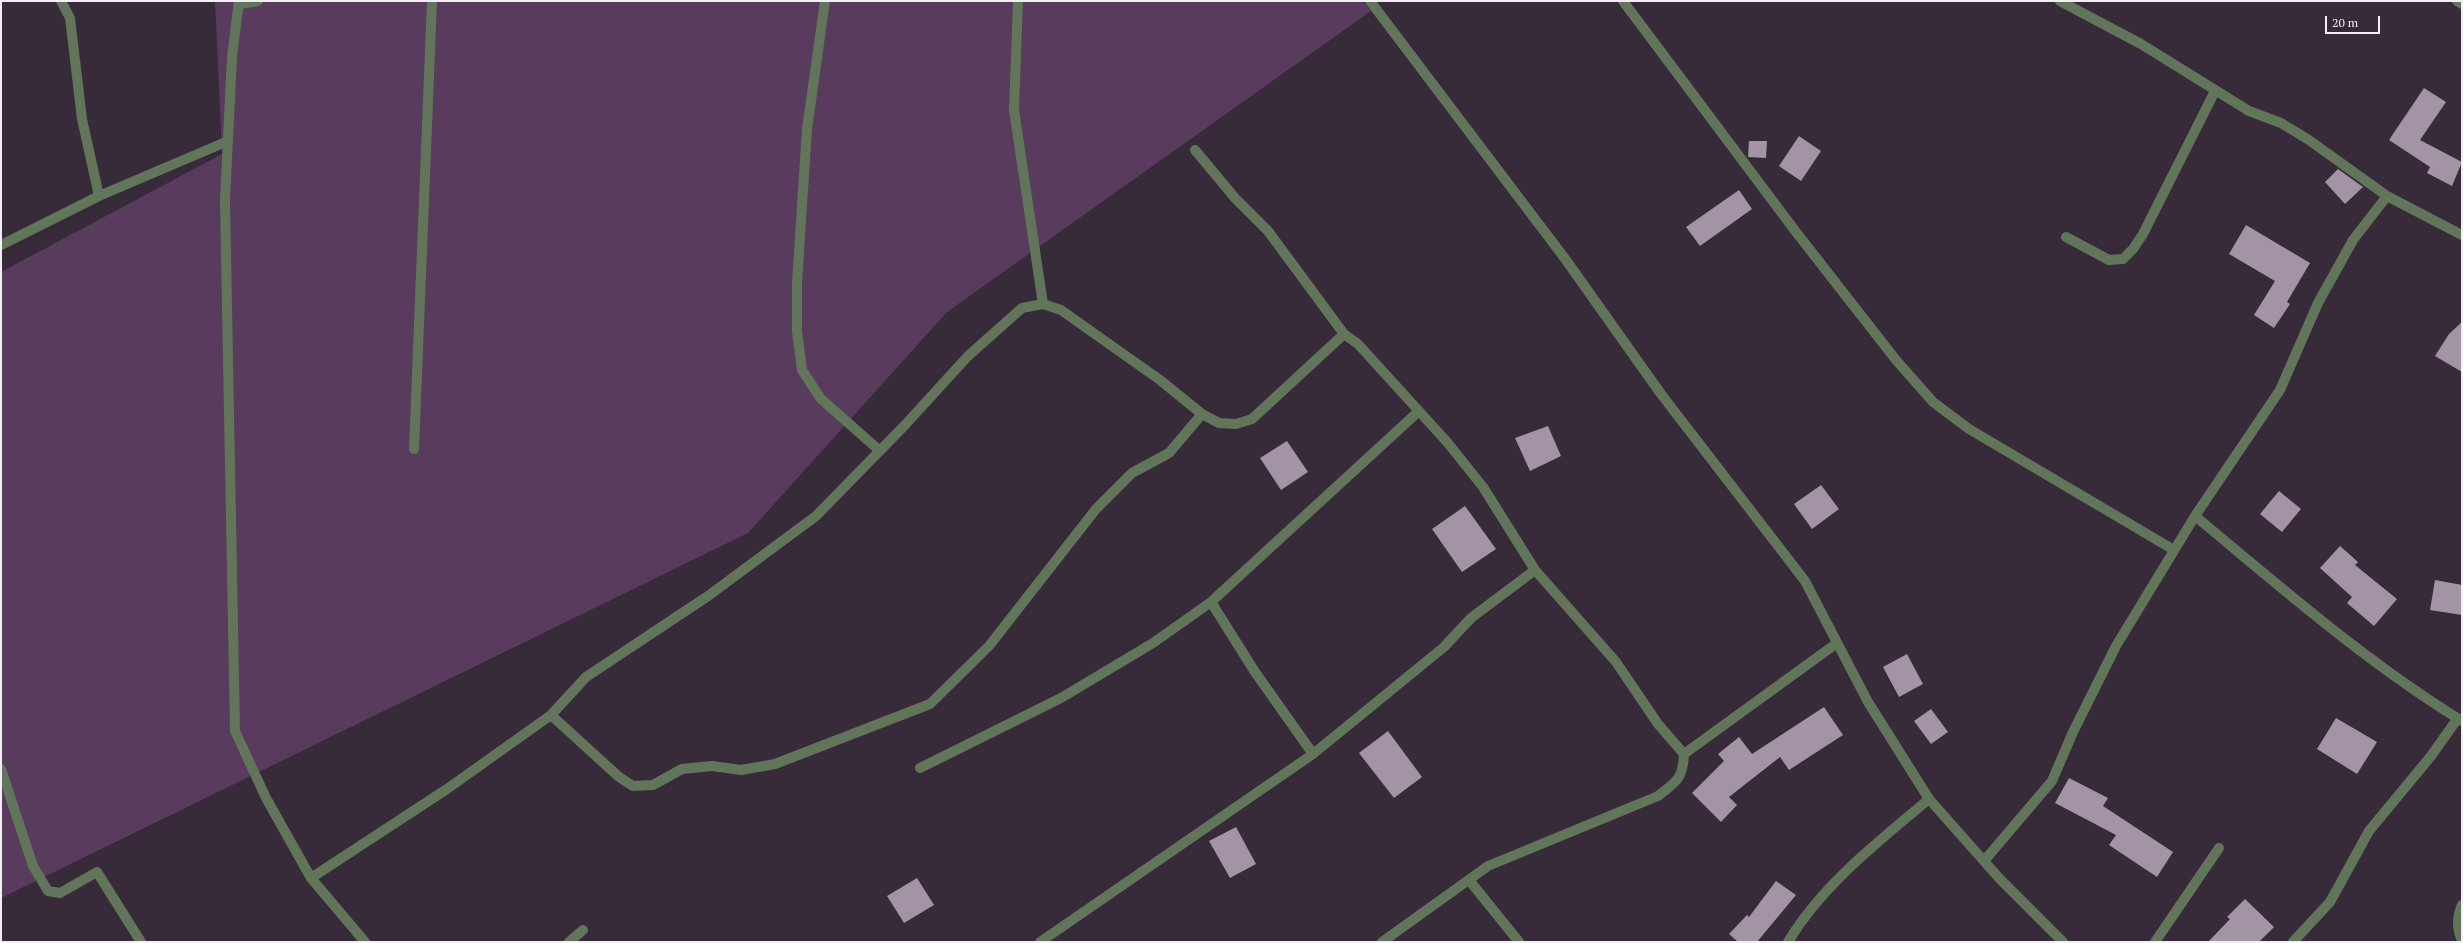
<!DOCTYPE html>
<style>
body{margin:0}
#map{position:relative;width:2463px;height:943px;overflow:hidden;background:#372a39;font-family:"PT Serif",serif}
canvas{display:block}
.frame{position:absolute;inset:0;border:2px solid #f5edf6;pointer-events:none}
.scale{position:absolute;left:2325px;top:16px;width:55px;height:18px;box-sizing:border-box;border:2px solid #f5edf6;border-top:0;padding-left:5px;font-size:12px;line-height:14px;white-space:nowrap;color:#f5edf6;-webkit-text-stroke:3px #372a39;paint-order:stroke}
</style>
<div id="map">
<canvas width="2463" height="943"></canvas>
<div class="frame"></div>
<div class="scale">20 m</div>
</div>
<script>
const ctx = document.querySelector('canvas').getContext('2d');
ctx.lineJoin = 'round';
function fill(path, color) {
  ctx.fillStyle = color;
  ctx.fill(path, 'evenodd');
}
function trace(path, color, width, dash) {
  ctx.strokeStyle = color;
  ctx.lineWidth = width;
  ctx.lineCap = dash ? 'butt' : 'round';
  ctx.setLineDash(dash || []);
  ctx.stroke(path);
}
const green = new Path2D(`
 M215,1H1363L1371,11L947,312L748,533L1,898V272L222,154Z`);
const building = new Path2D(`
 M2424,88L2446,102L2420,140L2462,162L2452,186L2427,173L2430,167L2389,140Z
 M1799,136L1821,151L1801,181L1779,166Z
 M1749,141H1767L1766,158L1748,157Z
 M2338,169L2363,187L2345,204L2325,182Z
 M1739,190L1752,209L1700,246L1686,227Z
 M2246,225L2310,263L2287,302L2290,304L2274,328L2254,315L2275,281L2229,254Z
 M2462,322V372L2435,356L2449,334Z
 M1548,426L1561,456L1530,471L1515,438Z
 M1287,441L1308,472L1281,490L1260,458Z
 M1821,485L1839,509L1812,529L1794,504Z
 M2279,491L2301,509L2282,532L2260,514Z
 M1465,506L1496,549L1462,572L1432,529Z
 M2340,546L2358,562L2355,565L2397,599L2374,626L2347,603L2352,597L2320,568Z
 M2435,580L2462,585V615L2430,610Z
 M1907,654L1923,684L1899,697L1883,667Z
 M1824,707L1843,735L1789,770L1780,757L1729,797L1737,805L1721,822L1692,793L1724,761L1718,754L1739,737L1752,754Z
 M1931,709L1948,732L1931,744L1914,721Z
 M2336,718L2377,742L2357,774L2317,749Z
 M1388,731L1422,777L1394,798L1359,753Z
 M2069,778L2108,798L2103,806L2173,852L2157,877L2109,845L2116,835L2055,803Z
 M1236,827L1256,864L1230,878L1209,841Z
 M917,878L934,905L904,923L887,896Z
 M1776,881L1796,895L1757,942H1738L1729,934L1747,915L1749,917Z
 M2245,899L2274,927L2259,942H2208L2230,919L2227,917Z`);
const minor = new Path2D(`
 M61,1L70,18L82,119L99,196
 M239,1L232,57L225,200L235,731L266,798L311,878L365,942
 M825,1L807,129L797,283V331L802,370L821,399L880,451
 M1018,1L1014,110L1043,304
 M1370,1L1566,260L1661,394L1805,581L1868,702L1929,799L1999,878L2063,942
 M1623,1L1796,232L1896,360L1933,402L1969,429L2174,550
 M2060,1L2141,44L2249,111L2281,123L2309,140L2387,196L2462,235
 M2457,1L2462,4
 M240,4L258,1
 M1195,150L1235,198L1268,231L1344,334L1358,344L1447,442L1483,487L1535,570
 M2066,237L2109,260L2123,259L2133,249L2143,234L2215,91
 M1,245L99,196L228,141
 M414,449L432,1
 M2195,516C2282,588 2366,662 2462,721
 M1211,602L1255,672L1313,754
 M551,715L619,777L633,786L653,785L682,769L712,766L741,770L775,764L930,704L989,646L1096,509L1132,473L1169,453L1202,414
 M920,768L1061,698L1153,643L1211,602L1419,411
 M1,769L33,866L48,891L60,893L97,872L141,942
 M1984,861L2052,781L2073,732L2116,646L2195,516L2280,390L2318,303L2353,240L2387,196
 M311,878L447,789L551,715L586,677L708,596L816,516L905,425L968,356L1022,308L1043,304L1061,310L1160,380L1202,414L1219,423L1236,424L1252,419L1344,334
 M1469,880L1519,942
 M2462,905C2456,919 2457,928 2462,941
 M569,942L583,930
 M1040,942L1313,754L1444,647L1471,618L1535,570L1616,662L1658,724L1684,754
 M1382,942L1488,866L1658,796C1676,782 1683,779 1684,754L1837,643
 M1788,942C1822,885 1878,842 1929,799
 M2155,942L2219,848
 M2293,942L2330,902L2369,831L2431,756L2458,718`);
fill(green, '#583b5d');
fill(building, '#a293a5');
trace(minor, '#61755a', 10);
</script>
